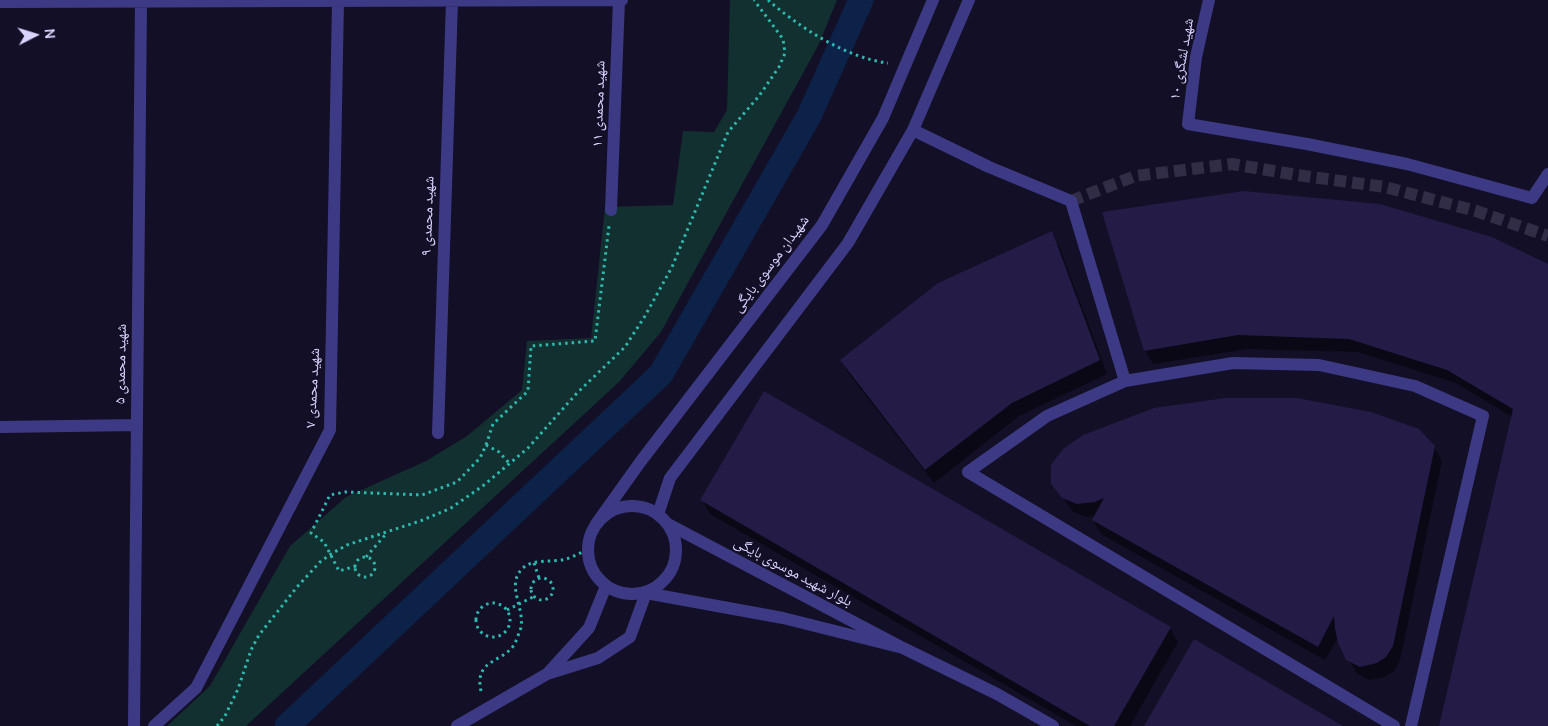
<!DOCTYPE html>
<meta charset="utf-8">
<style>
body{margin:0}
#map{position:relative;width:1548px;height:726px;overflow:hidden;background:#130f26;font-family:Manrope,sans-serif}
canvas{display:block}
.north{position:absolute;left:10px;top:10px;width:50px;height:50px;-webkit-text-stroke:4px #130f26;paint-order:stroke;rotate:85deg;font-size:14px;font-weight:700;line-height:20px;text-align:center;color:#d9d4ff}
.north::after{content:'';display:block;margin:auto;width:18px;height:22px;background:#d9d4ff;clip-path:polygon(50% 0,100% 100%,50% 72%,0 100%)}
</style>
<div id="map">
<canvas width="1548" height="726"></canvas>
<div class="north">N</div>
</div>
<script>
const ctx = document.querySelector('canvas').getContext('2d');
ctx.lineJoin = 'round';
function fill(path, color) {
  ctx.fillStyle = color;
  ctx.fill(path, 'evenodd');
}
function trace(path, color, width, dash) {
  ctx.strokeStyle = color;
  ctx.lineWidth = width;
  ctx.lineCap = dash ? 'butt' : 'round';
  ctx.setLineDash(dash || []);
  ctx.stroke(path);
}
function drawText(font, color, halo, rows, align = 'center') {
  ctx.font = font + ' Manrope,"Noto Naskh Arabic",sans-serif';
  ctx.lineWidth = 4;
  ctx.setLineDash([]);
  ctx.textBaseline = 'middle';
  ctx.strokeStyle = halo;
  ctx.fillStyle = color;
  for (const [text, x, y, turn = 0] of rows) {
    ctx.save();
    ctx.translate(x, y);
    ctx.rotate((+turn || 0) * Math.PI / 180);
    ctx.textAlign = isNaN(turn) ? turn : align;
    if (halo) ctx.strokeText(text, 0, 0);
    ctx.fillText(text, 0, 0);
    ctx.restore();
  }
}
const green = new Path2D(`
 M730,0H837L819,44L661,332L619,382L246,726H167L210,686L290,546L346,497L426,461L467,436L522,390L527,341L591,338L605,207L673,205L683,131L714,132L727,110Z`);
const shadow = new Path2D(`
 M1051,233L1059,246L1107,374L1019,416L934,483L849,374L841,360Z
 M1548,266V726H1440L1512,417L1456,383L1358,352L1247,349L1153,364L1145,350Z
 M1434,447L1442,461L1400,660L1394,671L1384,677L1369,680L1356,673L1338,637L1325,660L1101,534L1093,520L1095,516L1086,517L1072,511L1053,483Z
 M702,500L1170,628L1178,642L1130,726H1076L710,514Z`);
const canal = new Path2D(`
 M287,726L661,374L809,116L861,0`);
const building = new Path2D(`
 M1244,191L1380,204L1492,237L1548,264V726H1439L1513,409L1447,370L1349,339L1238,335L1144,351L1102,212Z
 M1052,231L1100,360L1012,403L925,470L840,360L938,283Z
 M764,391L1171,627L1114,726H1090L700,500Z
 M1225,398H1297L1371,412L1419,429L1435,446L1393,646L1386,657L1377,663L1360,667L1346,660L1338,643L1335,629L1334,616L1318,647L1092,520L1104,498L1095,502L1077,504L1062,498L1051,484V465L1063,449L1083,435L1154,408Z
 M1194,639L1343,726H1144Z`);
const minorTunnel = new Path2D(`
 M1071,201L1135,176L1232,164L1297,175L1385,187L1476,211L1548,236`);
const path = new Path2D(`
 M768,0C799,27 846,58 888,63
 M486,445L499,452L510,464
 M366,557L386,534
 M355 567a10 10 0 1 1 20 0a10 10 0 1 1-20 0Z
 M534,563L539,578
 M356,566L339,571L324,542L311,533L330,495L345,492L422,495L457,482L480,458L486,445L493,424L528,391L531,346L595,341L609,226
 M531 589a11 11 0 1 1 22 0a11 11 0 1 1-22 0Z
 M476 620a17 17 0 1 1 34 0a17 17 0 1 1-34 0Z
 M507,610L533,597
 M481,691C474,659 502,663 514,645C516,642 518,635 520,631C527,610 505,586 522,569C532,558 552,563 566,559C573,557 580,553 587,550
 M217,726L225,716L238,689L251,650L259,635L297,587L320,562L331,554L347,545L423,520L451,508L484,485L528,448L577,393L625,347L645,316L672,267L728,132L759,96L779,67L785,53L783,39L754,0`);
const minor = new Path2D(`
 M1209,0L1196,57L1188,124L1307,144L1407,164L1532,198L1548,174
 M0,2L622,0
 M913,130L989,167L1071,201L1125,381
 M611,210L619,0
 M0,427L137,425
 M438,433L452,1
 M588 550a44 44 0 1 1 88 0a44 44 0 1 1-88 0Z
 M658,514L670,478L848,243L913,130L969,0
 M596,524L641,461L822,225L883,118L933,0
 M668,524L903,648L997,694L1053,726
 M547,674L589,628L606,586
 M134,726L141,2
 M154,726L196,688L330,430L338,1
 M457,726L547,674L598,658L630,637L646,593L783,618L903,648
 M1394,726L968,472L1047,416L1125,381L1233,363L1319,365L1415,386L1483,416L1411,726`);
const streetNames = [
 ["شهید لشگری ۱۰",1182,59,-80],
 ["شهید محمدی ۱۱",599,104,-88],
 ["شهید محمدی ۹",428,216,-88],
 ["شهیدان موسوی بایگی",771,264,-53],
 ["شهید محمدی ۵",121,364,-89],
 ["شهید محمدی ۷",313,388,-87],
 ["بلوار شهید موسوی بایگی",793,572,28]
];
fill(green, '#12302f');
fill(shadow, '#0007');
trace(canal, '#0c2248', 25);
fill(building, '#241b47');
trace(minorTunnel, '#312d47', 12, [12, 6]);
trace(path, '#2fb8b0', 3, [2.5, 4]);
trace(minor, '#3d3a85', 12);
drawText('15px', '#d9d4ff', '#130f26', streetNames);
</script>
